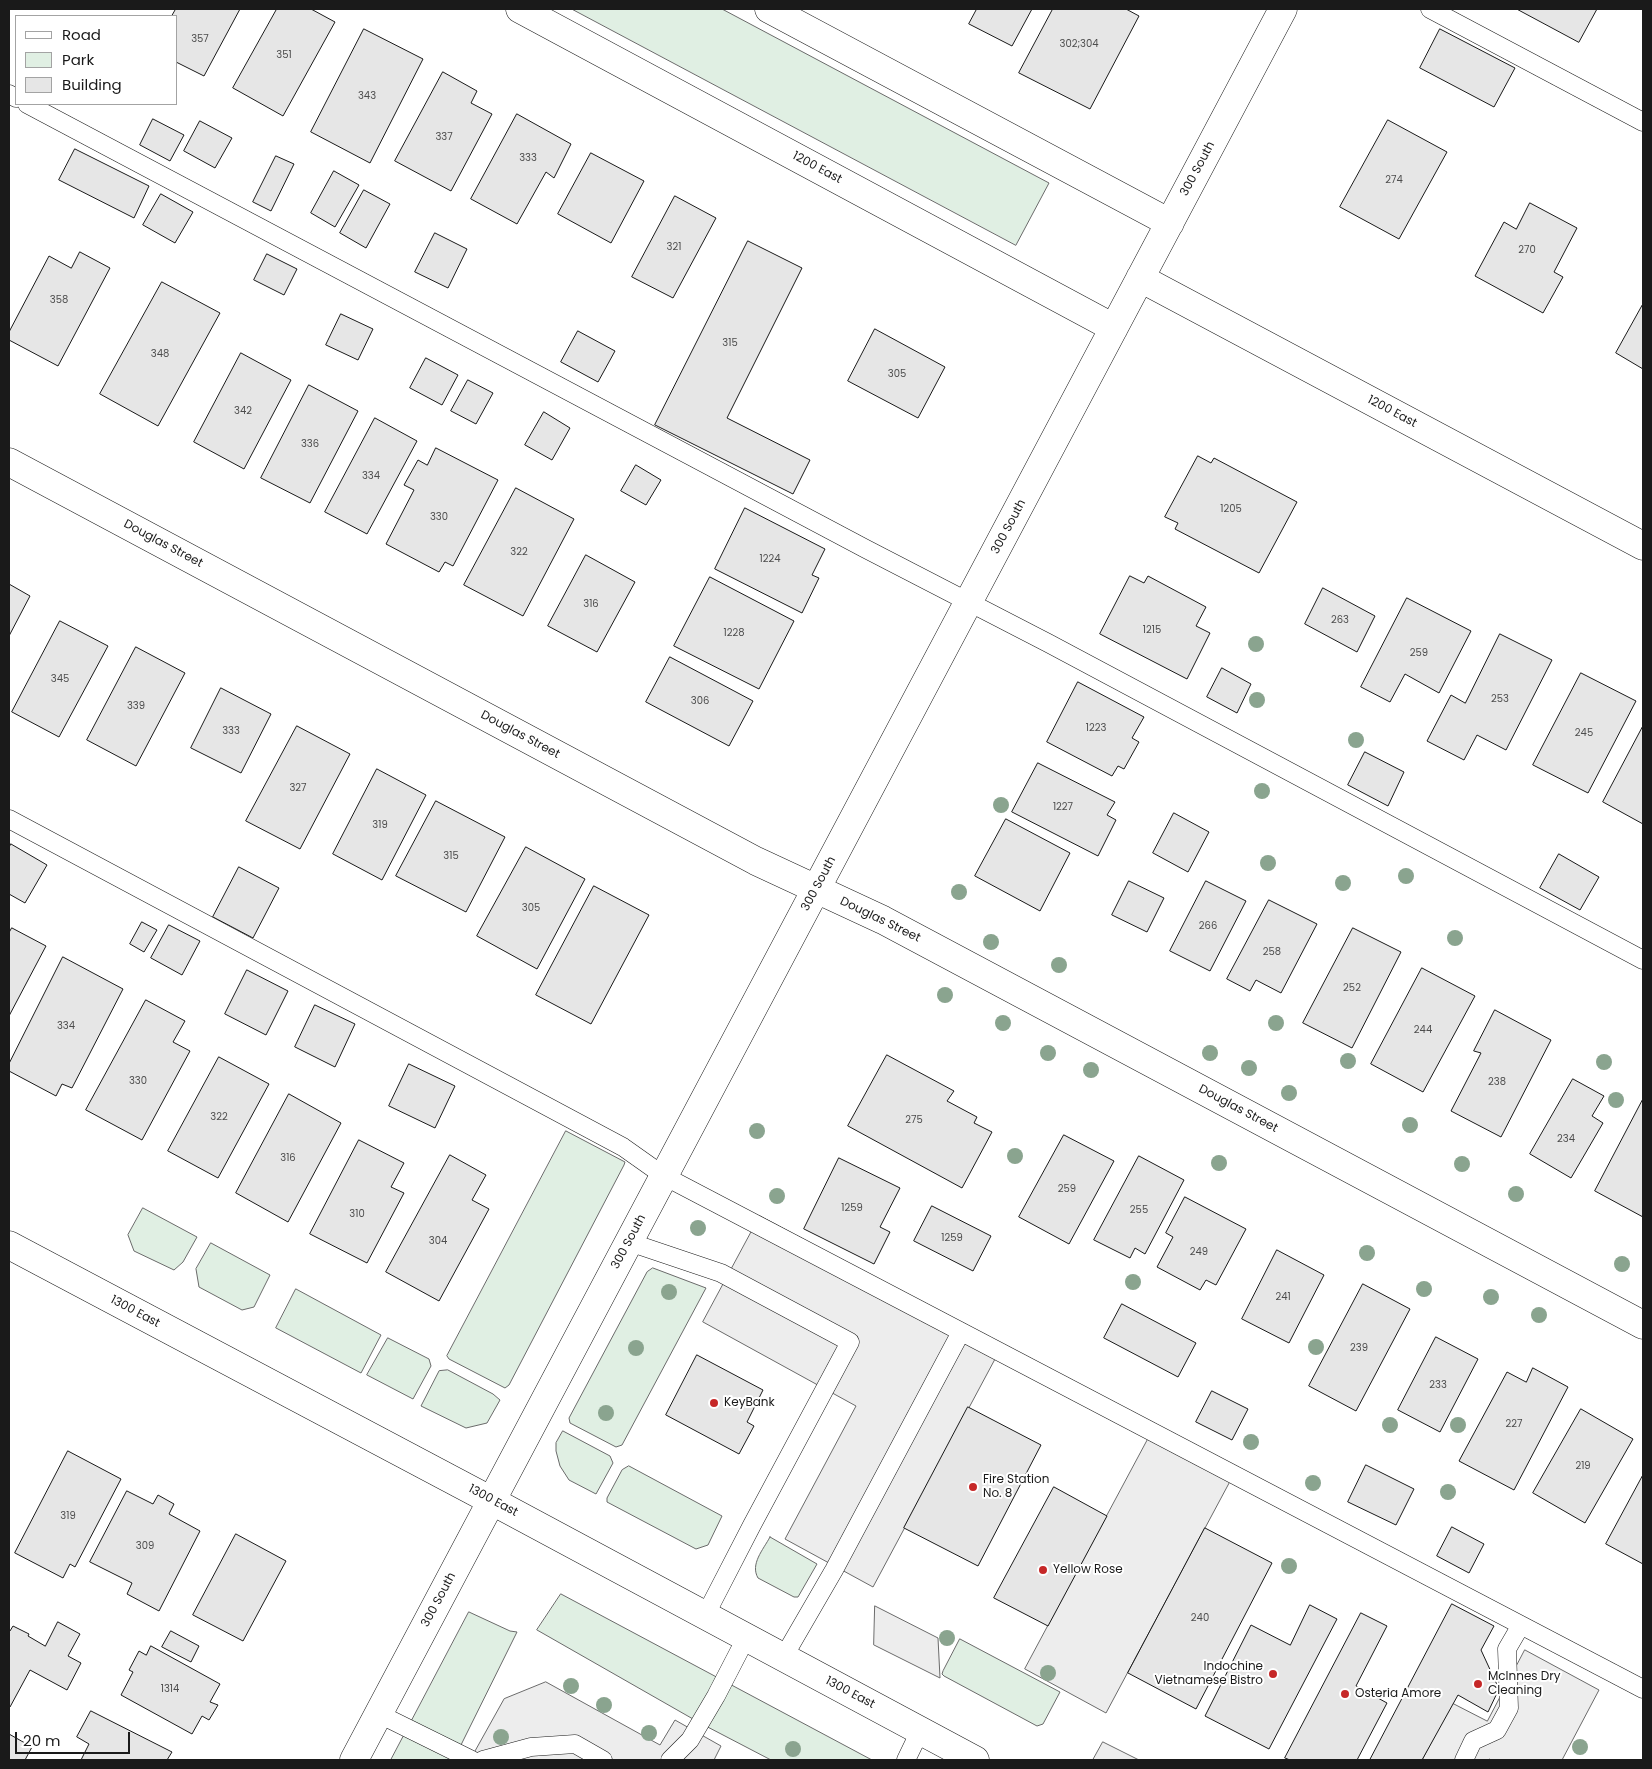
<!DOCTYPE html>
<style>
body{margin:0}
#map{position:relative;width:1652px;height:1769px;overflow:hidden;background:#fff;font-family:Poppins,sans-serif}
canvas{display:block}
.frame{position:absolute;inset:0;border:10px solid #1a1a1a;pointer-events:none}
.legend{position:absolute;left:15px;top:15px;width:162px;height:90px;box-sizing:border-box;background:#fff;border:1px solid #a3a3a3;margin:0;padding:6px 9px;list-style:none;font-size:15px;color:#1a1a1a}
.legend li{display:flex;align-items:center;gap:10px;height:25px}
.legend b{width:25px;border:1px solid #a3a3a3}
.scale{position:absolute;left:15px;top:1732px;width:115px;height:22px;box-sizing:border-box;border:2px solid #1a1a1a;border-top:0;padding-left:6px;font-size:15px;line-height:18px;white-space:nowrap;color:#1a1a1a;-webkit-text-stroke:4px #fff;paint-order:stroke}
</style>
<div id="map">
<canvas width="1652" height="1769"></canvas>
<div class="frame"></div>
<ul class="legend">
<li><b style="height:6px;background:#fff"></b>Road</li>
<li><b style="height:14px;background:#e0efe3"></b>Park</li>
<li><b style="height:14px;background:#e6e6e6"></b>Building</li>
</ul>
<div class="scale">20 m</div>
</div>
<script>
const ctx = document.querySelector('canvas').getContext('2d');
ctx.lineJoin = 'round';
function fill(path, color) {
  ctx.fillStyle = color;
  ctx.fill(path, 'evenodd');
}
function trace(path, color, width, dash) {
  ctx.strokeStyle = color;
  ctx.lineWidth = width;
  ctx.lineCap = dash ? 'butt' : 'round';
  ctx.setLineDash(dash || []);
  ctx.stroke(path);
}
function drawText(font, color, halo, rows, align = 'center') {
  ctx.font = font + ' Poppins,sans-serif';
  ctx.lineWidth = 4;
  ctx.setLineDash([]);
  ctx.textBaseline = 'middle';
  ctx.strokeStyle = halo;
  ctx.fillStyle = color;
  for (const [text, x, y, turn = 0] of rows) {
    ctx.save();
    ctx.translate(x, y);
    ctx.rotate((+turn || 0) * Math.PI / 180);
    ctx.textAlign = isNaN(turn) ? turn : align;
    if (halo) ctx.strokeText(text, 0, 0);
    ctx.fillText(text, 0, 0);
    ctx.restore();
  }
}
const green = new Path2D(`
 M572,9H722L1049,183L1016,245Z
 M566,1131L625,1162L624,1165L509,1385L505,1388L449,1359L447,1356Z
 M143,1208L197,1237L183,1262L174,1270L134,1251L128,1235Z
 M211,1243L270,1275L254,1307L242,1310L199,1287L196,1269Z
 M653,1268L706,1288L622,1445L616,1447L570,1423L569,1418L647,1272Z
 M296,1289L381,1335L361,1373L276,1328Z
 M388,1338L429,1359L431,1366L413,1399L367,1375Z
 M448,1370L493,1394L500,1400L487,1423L466,1428L421,1406L439,1371Z
 M563,1431L610,1456L613,1463L596,1494L569,1480L560,1466L556,1451V1443Z
 M629,1466L722,1516L708,1545L696,1549L607,1502V1498L622,1470Z
 M770,1537L817,1564L798,1597H794L758,1578C750,1564 763,1550 770,1537Z
 M561,1594L872,1760H771L700,1723L537,1630Z
 M469,1612L510,1631L517,1632L457,1753L454,1760H391Z
 M960,1639L1060,1692L1043,1724L1037,1726L944,1676L942,1674L943,1671Z`);
const parking = new Path2D(`
 M760,1216L1002,1346L873,1587L785,1539L856,1406L703,1322Z
 M1154,1428L1235,1472L1106,1713L1025,1669Z
 M875,1606L938,1638L940,1678L874,1645Z
 M1525,1650L1599,1690L1562,1760H1492L1489,1759L1488,1760H1422L1452,1703L1487,1721Z
 M546,1682L660,1745L675,1720L721,1746L714,1760H470L504,1699Z
 M1103,1742L1139,1760H1093Z`);
const building = new Path2D(`
 M176,9H240L204,76L176,62V16H172Z
 M277,9H311L335,22L283,116L233,88Z
 M977,9H1032L1012,46L969,24Z
 M1053,9H1126L1139,16L1090,109L1019,73Z
 M1517,9H1597L1579,42Z
 M364,29L423,59L370,163L311,132Z
 M1440,29L1515,68L1494,107L1420,68Z
 M443,72L477,91L471,103L492,114L451,191L395,161Z
 M517,114L571,144L554,178L546,172L517,224L471,199Z
 M153,119L184,135L170,161L140,145Z
 M1388,120L1447,152L1399,239L1340,207Z
 M200,121L232,138L215,168L184,151Z
 M75,149L149,186L134,218L59,180Z
 M591,153L644,181L611,243L558,214Z
 M276,156L294,164L271,211L253,202Z
 M334,171L359,185L335,227L311,213Z
 M364,190L390,204L366,248L340,233Z
 M161,194L193,212L175,243L143,225Z
 M675,196L716,218L673,298L632,277Z
 M1530,203L1577,228L1554,272L1563,277L1543,313L1475,276L1504,222L1516,229Z
 M435,233L467,249L448,288L415,272Z
 M748,241L802,268L727,418L810,460L793,494L655,425Z
 M80,252L110,268L58,366L9,340V332L49,256L71,268Z
 M267,254L297,269L284,295L254,280Z
 M162,282L220,313L158,426L100,394Z
 M1643,304V369L1616,353Z
 M341,314L373,329L358,360L326,345Z
 M875,329L945,367L918,418L848,381Z
 M578,331L615,351L598,382L561,362Z
 M241,353L291,380L244,469L194,442Z
 M426,358L458,375L442,405L410,388Z
 M468,380L493,393L476,424L451,411Z
 M309,385L358,411L310,503L261,478Z
 M544,412L570,428L552,460L525,445Z
 M375,418L417,441L367,534L325,512Z
 M436,448L498,480L453,566L445,562L439,572L386,544L414,490L404,485L418,460L427,465Z
 M1198,456L1211,463L1214,458L1297,502L1259,573L1175,529L1178,523L1165,517Z
 M636,465L661,480L646,505L621,491Z
 M516,488L574,519L523,616L464,585Z
 M745,508L825,549L812,575L819,578L802,613L715,569Z
 M586,555L635,582L597,652L548,626Z
 M1130,576L1144,583L1148,576L1206,607L1196,626L1210,633L1187,679L1100,634Z
 M710,577L794,621L759,689L674,646Z
 M9,584L30,596L9,636Z
 M1323,588L1375,616L1357,652L1305,624Z
 M1407,598L1471,631L1439,693L1405,674L1390,702L1361,687Z
 M60,621L108,646L59,737L12,712Z
 M1500,634L1552,660L1506,750L1477,735L1464,760L1427,741L1451,695L1465,703Z
 M136,647L185,673L136,766L87,740Z
 M670,657L753,701L729,746L646,702Z
 M1222,668L1251,684L1237,713L1207,697Z
 M1581,673L1636,701L1588,793L1533,765Z
 M1078,682L1144,717L1132,738L1139,742L1124,769L1118,766L1112,776L1047,742Z
 M221,688L271,714L241,773L191,748Z
 M297,726L350,754L300,849L246,821Z
 M1643,726V824L1603,802Z
 M1365,752L1404,772L1388,806L1348,785Z
 M1038,763L1115,802L1107,815L1116,820L1098,856L1012,812Z
 M377,769L426,795L382,880L333,854Z
 M436,801L505,837L466,912L396,876Z
 M1174,813L1209,832L1188,872L1153,853Z
 M1006,819L1070,853L1040,911L975,876Z
 M11,844L47,865L25,903L9,894V848Z
 M526,847L585,879L537,969L477,936Z
 M1559,854L1599,877L1580,910L1540,888Z
 M239,867L279,888L253,938L213,917Z
 M1129,881L1164,898L1147,932L1112,915Z
 M1206,881L1246,901L1210,971L1170,951Z
 M594,886L649,915L591,1024L536,995Z
 M1269,900L1317,924L1281,993L1256,980L1250,991L1227,979Z
 M142,922L157,930L144,952L130,944Z
 M169,925L200,941L182,975L151,958Z
 M12,928L46,946L9,1016V933Z
 M1353,928L1401,952L1352,1048L1303,1023Z
 M63,957L123,989L72,1088L62,1084L56,1096L9,1071V1064Z
 M1422,968L1475,996L1423,1092L1371,1064Z
 M247,970L288,991L266,1035L225,1014Z
 M146,1000L185,1021L173,1042L190,1051L142,1140L86,1110Z
 M315,1005L355,1024L335,1067L295,1047Z
 M1495,1010L1551,1040L1501,1137L1451,1111L1481,1053L1474,1051Z
 M887,1055L954,1091L947,1101L977,1117L974,1123L992,1132L962,1188L848,1126Z
 M219,1057L269,1084L218,1178L168,1151Z
 M409,1064L455,1086L435,1128L389,1106Z
 M1573,1079L1604,1096L1592,1116L1603,1123L1571,1178L1530,1154Z
 M289,1094L341,1123L288,1222L236,1193Z
 M1643,1099V1217L1595,1191Z
 M1064,1135L1114,1161L1069,1244L1019,1217Z
 M359,1140L404,1163L391,1187L404,1193L367,1263L310,1234Z
 M450,1155L486,1175L472,1200L489,1209L439,1301L386,1272Z
 M1139,1156L1184,1180L1145,1254L1135,1248L1130,1258L1094,1240Z
 M839,1158L900,1188L880,1227L890,1232L874,1264L804,1229Z
 M1185,1197L1246,1229L1216,1285L1206,1280L1200,1290L1157,1267L1173,1237L1166,1233Z
 M932,1206L991,1236L973,1271L914,1241Z
 M1277,1250L1324,1275L1289,1343L1242,1319Z
 M1363,1284L1410,1309L1356,1411L1309,1386Z
 M1122,1304L1196,1343L1178,1377L1104,1338Z
 M1436,1337L1478,1359L1440,1432L1398,1410Z
 M697,1355L763,1390L747,1422L754,1426L739,1454L666,1415Z
 M1533,1368L1568,1387L1514,1490L1459,1461L1507,1372L1526,1382Z
 M1212,1391L1248,1409L1232,1440L1196,1422Z
 M968,1407L1041,1445L978,1566L904,1528Z
 M1581,1409L1633,1439L1585,1523L1533,1493Z
 M68,1451L121,1479L75,1567L70,1564L63,1578L15,1553Z
 M1366,1465L1414,1489L1396,1525L1348,1502Z
 M1643,1475V1564L1606,1544Z
 M1054,1487L1107,1516L1048,1626L994,1598Z
 M127,1491L153,1504L158,1495L174,1504L169,1514L200,1531L159,1611L127,1594L132,1583L90,1562Z
 M1452,1527L1484,1544L1469,1573L1437,1556Z
 M1205,1528L1272,1563L1196,1709L1128,1673Z
 M236,1534L286,1561L243,1641L193,1615Z
 M1452,1604L1494,1626L1481,1650L1499,1689L1488,1712L1458,1695L1422,1760H1370Z
 M1310,1605L1337,1619L1269,1749L1205,1716L1251,1625L1290,1645Z
 M1361,1613L1387,1626L1356,1686L1387,1703L1357,1760H1290L1285,1758Z
 M58,1622L80,1634L68,1656L81,1663L67,1690L30,1670L10,1707L9,1706V1630L10,1631L13,1626L29,1634L28,1636L45,1646Z
 M171,1631L199,1646L191,1662L162,1647Z
 M151,1646L220,1684L210,1702L218,1705L209,1720L202,1716L192,1734L121,1695L133,1672L129,1670L139,1651L146,1655Z
 M91,1711L172,1752L167,1760H81L89,1744L77,1737Z
 M9,1734L32,1747L25,1760H9Z`);
const lane = new Path2D(`
 M1430,9L1643,122
 M9,94L16,98
 M27,104L866,549L1048,643L1643,960
 M9,819L623,1147L664,1176L1643,1689
 M629,1242L721,1273L850,1342L752,1525L705,1616
 M783,1658L834,1570L961,1332
 M379,1714L472,1760
 M483,1760L531,1747L575,1744L603,1760
 M670,1760L690,1740L716,1696L746,1638
 M906,1760L920,1731
 M1464,1760L1473,1741L1497,1730L1509,1708L1507,1649L1521,1625`);
const street = new Path2D(`
 M520,9L1114,328
 M769,9L1170,223
 M1140,278L1643,546
 M9,462L756,861L883,920L1643,1325
 M354,1760L1283,9`);
const secondary = new Path2D(`
 M9,1245L492,1501L975,1760`);
const trees = [
 [1256,644],
 [1257,700],
 [1356,740],
 [1262,791],
 [1001,805],
 [1268,863],
 [1406,876],
 [1343,883],
 [959,892],
 [1455,938],
 [991,942],
 [1059,965],
 [945,995],
 [1003,1023],
 [1276,1023],
 [1048,1053],
 [1210,1053],
 [1348,1061],
 [1604,1062],
 [1249,1068],
 [1091,1070],
 [1289,1093],
 [1616,1100],
 [1410,1125],
 [757,1131],
 [1015,1156],
 [1219,1163],
 [1462,1164],
 [1516,1194],
 [777,1196],
 [698,1228],
 [1367,1253],
 [1622,1264],
 [1133,1282],
 [1424,1289],
 [669,1292],
 [1491,1297],
 [1539,1315],
 [1316,1347],
 [636,1348],
 [606,1413],
 [1390,1425],
 [1458,1425],
 [1251,1442],
 [1313,1483],
 [1448,1492],
 [1289,1566],
 [947,1638],
 [1048,1673],
 [571,1686],
 [604,1705],
 [649,1733],
 [501,1737],
 [1580,1747],
 [793,1749]
];
const markers = [
 [714,1403,5,"#c62828"],
 [973,1487,5,"#c62828"],
 [1043,1570,5,"#c62828"],
 [1273,1674,5,"#c62828"],
 [1478,1684,5,"#c62828"],
 [1345,1694,5,"#c62828"]
];
const numberNames = [
 ["357",200,39],
 ["302;304",1079,44],
 ["351",284,55],
 ["343",367,96],
 ["337",444,137],
 ["333",528,158],
 ["274",1394,180],
 ["321",674,247],
 ["270",1527,250],
 ["358",59,300],
 ["315",730,343],
 ["348",160,354],
 ["305",897,374],
 ["342",243,411],
 ["336",310,444],
 ["334",371,476],
 ["1205",1231,509],
 ["330",439,517],
 ["322",519,552],
 ["1224",770,559],
 ["316",591,604],
 ["263",1340,620],
 ["1215",1152,630],
 ["1228",734,633],
 ["259",1419,653],
 ["345",60,679],
 ["253",1500,699],
 ["306",700,701],
 ["339",136,706],
 ["1223",1096,728],
 ["333",231,731],
 ["245",1584,733],
 ["327",298,788],
 ["1227",1063,807],
 ["319",380,825],
 ["315",451,856],
 ["305",531,908],
 ["266",1208,926],
 ["258",1272,952],
 ["252",1352,988],
 ["334",66,1026],
 ["244",1423,1030],
 ["330",138,1081],
 ["238",1497,1082],
 ["322",219,1117],
 ["275",914,1120],
 ["234",1566,1139],
 ["316",288,1158],
 ["259",1067,1189],
 ["1259",852,1208],
 ["255",1139,1210],
 ["310",357,1214],
 ["1259",952,1238],
 ["304",438,1241],
 ["249",1199,1252],
 ["241",1283,1297],
 ["239",1359,1348],
 ["233",1438,1385],
 ["227",1514,1424],
 ["219",1583,1466],
 ["319",68,1516],
 ["309",145,1546],
 ["240",1200,1618],
 ["1314",170,1689]
];
const streetNames = [
 ["1200 East",817,168,28],
 ["300 South",1198,169,-62],
 ["1200 East",1392,412,28],
 ["300 South",1009,527,-62],
 ["Douglas Street",163,544,28],
 ["Douglas Street",520,735,28],
 ["300 South",819,884,-62],
 ["Douglas Street",880,920,26],
 ["Douglas Street",1238,1109,28],
 ["300 South",629,1242,-62],
 ["1300 East",135,1312,28],
 ["1300 East",493,1501,28],
 ["300 South",439,1600,-62],
 ["1300 East",850,1693,28]
];
const poiNames = [
 ["KeyBank",724,1403],
 ["Fire Station",983,1480],
 ["No. 8",983,1494],
 ["Yellow Rose",1053,1570],
 ["Indochine",1263,1667,"right"],
 ["Vietnamese Bistro",1263,1681,"right"],
 ["McInnes Dry",1488,1677],
 ["Cleaning",1488,1691],
 ["Osteria Amore",1355,1694]
];
fill(green, '#e0efe3');
trace(green, '#6a6a6a', 1);
fill(parking, '#ededed');
trace(parking, '#6a6a6a', 1);
fill(building, '#e6e6e6');
trace(building, '#1a1a1a', 1);
trace(lane, '#1a1a1a', 19);
trace(street, '#1a1a1a', 29);
trace(secondary, '#1a1a1a', 29);
trace(lane, '#fff', 18);
trace(street, '#fff', 28);
trace(secondary, '#fff', 28);
ctx.fillStyle = '#8aa48f';
for (const [x, y] of trees) {
  ctx.beginPath();
  ctx.arc(x, y, 8, 0, 2 * Math.PI);
  ctx.fill();
}
for (const [x, y, r, color] of markers) {
  const dot = new Path2D();
  dot.arc(x, y, r, 0, 2 * Math.PI);
  ctx.fillStyle = color;
  ctx.fill(dot);
  trace(dot, '#fff', 2);
}
drawText('10px', '#4d4d4d', null, numberNames);
drawText('12px', '#1a1a1a', '#fff', streetNames);
drawText('12px', '#1a1a1a', '#fff', poiNames, 'left');
</script>
